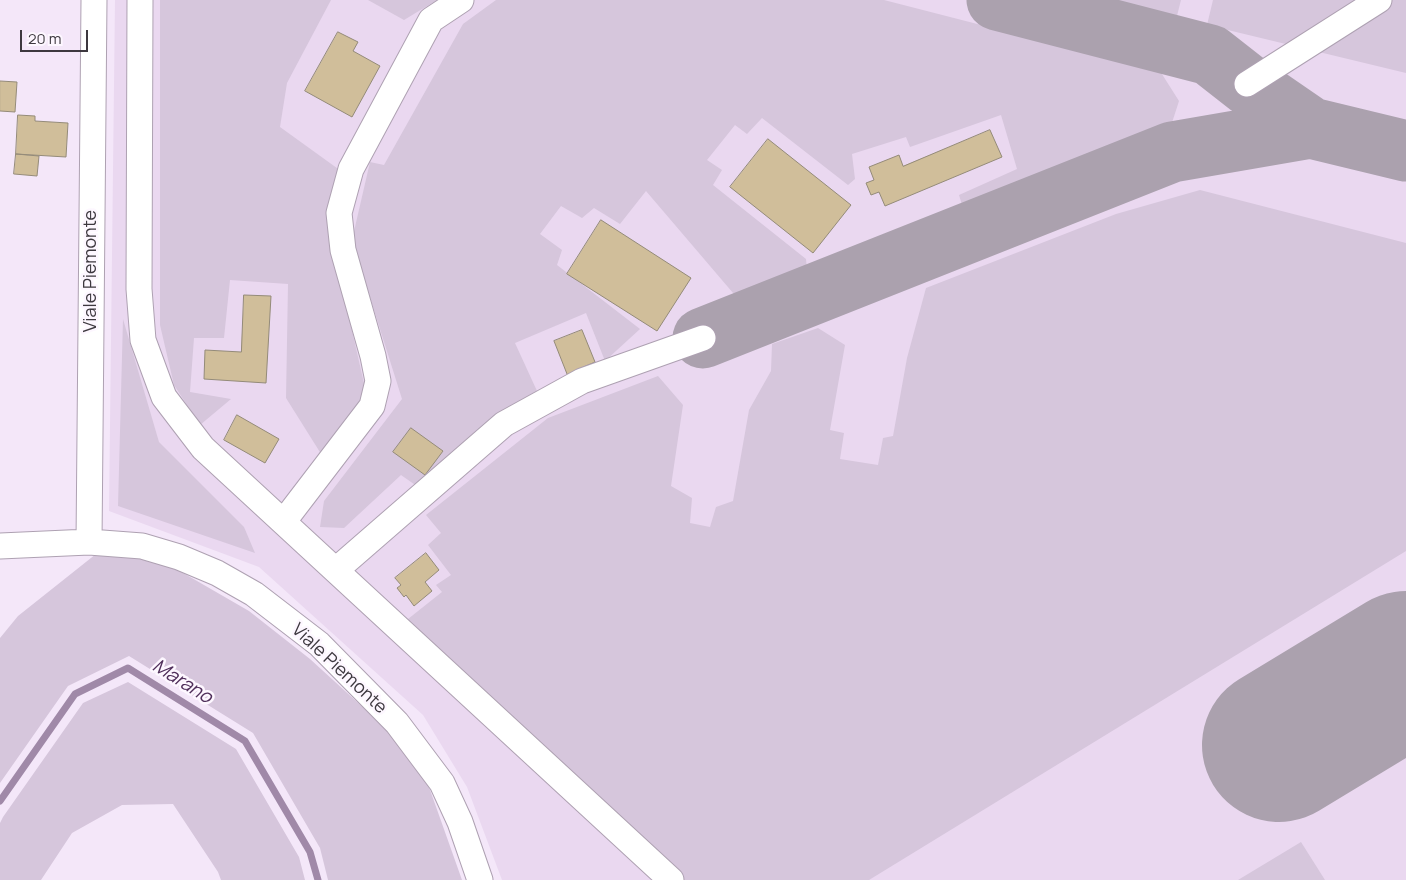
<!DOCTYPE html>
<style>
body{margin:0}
#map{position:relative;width:1406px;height:880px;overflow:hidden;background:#f4e7f9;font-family:Manrope,sans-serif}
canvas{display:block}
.scale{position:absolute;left:20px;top:30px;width:68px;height:22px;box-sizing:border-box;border:2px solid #3d383f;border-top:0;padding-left:6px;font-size:15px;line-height:18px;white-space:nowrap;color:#3d383f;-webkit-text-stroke:4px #fdf7ff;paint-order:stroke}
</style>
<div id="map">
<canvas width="1406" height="880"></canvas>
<div class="scale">20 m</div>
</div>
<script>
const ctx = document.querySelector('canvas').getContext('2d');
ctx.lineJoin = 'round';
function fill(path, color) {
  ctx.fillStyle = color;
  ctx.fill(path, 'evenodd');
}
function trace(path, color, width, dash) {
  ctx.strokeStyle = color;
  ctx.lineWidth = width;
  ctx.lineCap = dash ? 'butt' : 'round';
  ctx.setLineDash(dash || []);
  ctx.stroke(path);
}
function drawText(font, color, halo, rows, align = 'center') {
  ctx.font = font + ' Manrope,sans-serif';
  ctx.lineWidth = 5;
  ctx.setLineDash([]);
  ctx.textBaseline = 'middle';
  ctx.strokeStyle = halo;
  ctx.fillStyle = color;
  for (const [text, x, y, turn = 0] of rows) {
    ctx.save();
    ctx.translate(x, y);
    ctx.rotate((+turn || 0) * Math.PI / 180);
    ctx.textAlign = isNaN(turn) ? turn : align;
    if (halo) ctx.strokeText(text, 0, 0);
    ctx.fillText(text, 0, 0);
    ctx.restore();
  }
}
const built = new Path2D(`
 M115,0H1406V880H502L467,787L423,715L259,567L109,511Z`);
const green = new Path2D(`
 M160,0H331L287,83L280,127L341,171L330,234L366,392L323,457L286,398L288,284L230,280L224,338H194L190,392L231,399L200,425L174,385L160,325Z
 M368,0H437L404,20Z
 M496,0H884L1160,71L1179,101L1168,135L966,218L959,195L1017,169L1001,115L910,147L906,137L852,154L855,179L848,185L762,118L747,134L735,125L707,160L722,170L713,185L806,259L808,280L745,307L646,191L620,224L594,208L582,218L561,206L540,234L562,250L557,265L640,329L605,361L586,313L515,343L537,391L421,489L401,475L344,528L320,527L324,501L402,399L352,240L370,162L384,165L463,24Z
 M1114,0H1181L1177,16L1119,7Z
 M1213,0H1406V73L1207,25Z
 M1200,190L1406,243V551L869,880H678L403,623L442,592L436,585L451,575L428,545L441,533L426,515L548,418L658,376L683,405L671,486L692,498L690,523L710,527L716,507L733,501L749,410L771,371L772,344L818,328L845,345L830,430L844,433L840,459L878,465L883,438L893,436L907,358L926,288L1116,214Z
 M123,319L159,442L244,527L255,553L118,506Z
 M96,554L142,559L178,570L249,611L310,659L390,732L429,787L462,880H328L320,848L253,733L129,656L68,686L0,783V638L18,616Z
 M128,682L236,749L299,857L305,880H221L218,872L173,804L122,805L72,833L41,880H0V823L3,817L83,703Z
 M1301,842L1325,880H1238Z`);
const stream = new Path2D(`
 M0,801L75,694L128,668L245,741L310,852L318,880`);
const taxiway = new Path2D(`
 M997,0L1210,55L1247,84L1311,128L1406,151
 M703,338L1172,152L1311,128`);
const runway = new Path2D(`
 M1279,745L1406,668`);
const building = new Path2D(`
 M338,32L358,42L353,51L380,66L352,117L305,91Z
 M0,81L17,82L15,112L0,111Z
 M18,115L35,116V121L68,123L66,157L16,154Z
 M990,130L1002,157L885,206L879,192L871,195L866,183L874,180L869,167L899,155L903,166Z
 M768,139L851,205L813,253L730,187Z
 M16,154L39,156L37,176L14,174Z
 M601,220L691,278L657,331L567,274Z
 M244,295L271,296L266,383L204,379L205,350L241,352Z
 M582,330L595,362L579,369L569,379L554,341Z
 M237,415L279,439L265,463L224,440Z
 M411,428L443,451L425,475L393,452Z
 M426,553L439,570L425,582L432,591L414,606L406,595L404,597L397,588L401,585L395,578Z`);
const minor = new Path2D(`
 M140,0L139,289L143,340L164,397L203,448L671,880
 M1247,84L1379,0
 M284,521L372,406L378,381L373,356L343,250L339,213L351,169L431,20L461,0
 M89,542L94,0
 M0,546L89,542L142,546L179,557L217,573L254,594L319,644L397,723L442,783L460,822L480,880
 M336,570L504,424L582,381L703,338`);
const streetNames = [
 ["Viale Piemonte",91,271,-90],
 ["Viale Piemonte",339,669,43]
];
const waterNames = [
 ["Marano",182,682,32]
];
fill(built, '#ead8f0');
fill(green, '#d6c6dc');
trace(stream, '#a089a8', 7);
trace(taxiway, '#aba1ae', 61);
trace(runway, '#aba1ae', 154);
fill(building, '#d0be9a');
trace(building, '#948b79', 1);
trace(minor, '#aea1b2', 27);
trace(minor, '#fff', 25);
drawText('18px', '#3d383f', '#fdf7ff', streetNames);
drawText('italic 19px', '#502f5b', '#fdf7ff', waterNames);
</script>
